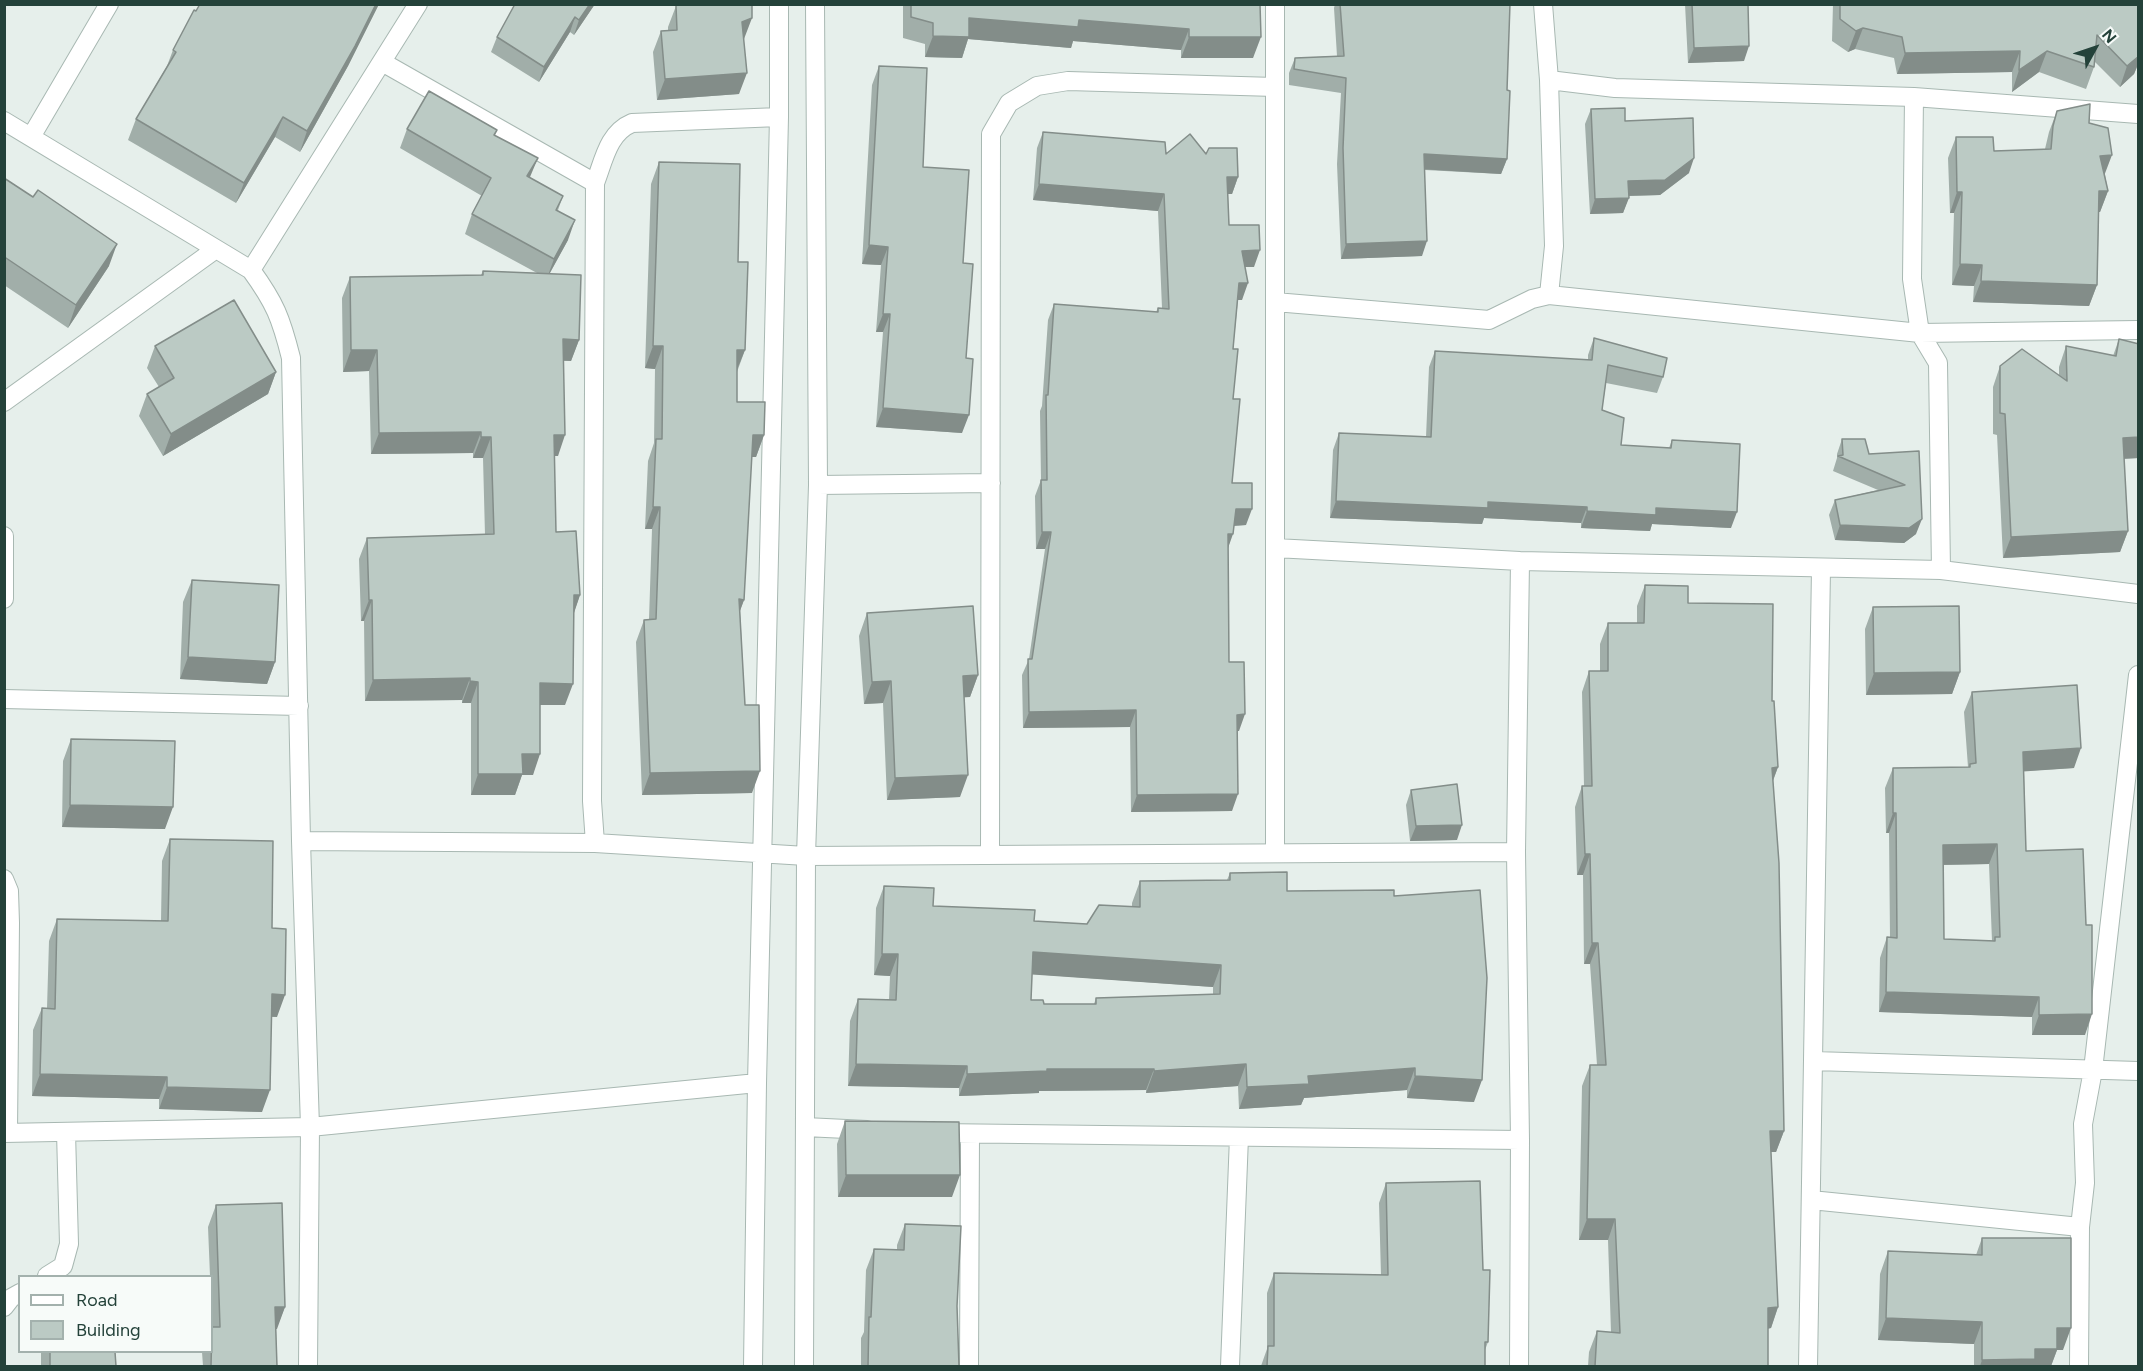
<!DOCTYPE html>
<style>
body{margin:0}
#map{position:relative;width:2143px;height:1371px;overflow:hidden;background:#e6efeb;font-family:Figtree,sans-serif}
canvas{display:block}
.frame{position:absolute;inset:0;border:6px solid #24423a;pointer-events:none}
.legend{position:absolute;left:18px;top:1275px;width:195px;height:78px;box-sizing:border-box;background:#f7fbf9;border:2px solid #a3b1ad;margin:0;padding:8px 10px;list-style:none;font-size:18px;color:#24423a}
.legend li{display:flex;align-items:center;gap:12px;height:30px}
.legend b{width:30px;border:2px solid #a3b1ad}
.north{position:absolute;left:2065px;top:18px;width:60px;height:60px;-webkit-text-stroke:4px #f7fbf9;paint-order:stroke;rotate:50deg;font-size:16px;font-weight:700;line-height:24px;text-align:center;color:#24423a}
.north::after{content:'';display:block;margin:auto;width:21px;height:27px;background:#24423a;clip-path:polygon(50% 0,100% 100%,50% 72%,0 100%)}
</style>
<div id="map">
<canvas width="2143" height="1371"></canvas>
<div class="frame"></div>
<ul class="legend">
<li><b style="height:8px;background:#fff"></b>Road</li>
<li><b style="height:16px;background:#bbcac4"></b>Building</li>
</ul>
<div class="north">N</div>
</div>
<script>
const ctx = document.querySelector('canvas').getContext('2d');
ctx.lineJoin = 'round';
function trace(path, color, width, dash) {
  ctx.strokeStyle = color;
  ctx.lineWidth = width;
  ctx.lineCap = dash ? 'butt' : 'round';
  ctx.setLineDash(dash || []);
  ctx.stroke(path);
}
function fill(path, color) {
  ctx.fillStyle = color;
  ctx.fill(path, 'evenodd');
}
const minor = new Path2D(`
 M1275,4V853
 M1543,4L1549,80L1615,88L1914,97L2138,114
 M382,62L595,183
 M1549,80L1554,246L1549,295
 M1914,97L1912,279L1920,333L1938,363L1941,570
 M4,121L251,270C275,303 281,318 291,358L301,841L310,1127L308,1366
 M31,137L109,4
 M251,270L418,4
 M1275,302L1489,320L1532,299L1549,295L1920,333L2138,330
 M4,402L216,249
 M818,485L991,483
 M4,536V599
 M1275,548L1520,561L1941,570L2138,594
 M4,699L299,706
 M301,841L595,843L806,856L1516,852
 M595,843L592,801L595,183C604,160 608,133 632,123L779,117
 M990,855L991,134L1009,103L1037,86L1068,81L1275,87
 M4,879L9,891L10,923L8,1132
 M1814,1061L2138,1071
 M805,1127L867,1130
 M4,1133L310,1127L757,1083
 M937,1133L1520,1140
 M1811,1200L2080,1227
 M47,1276L63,1266L69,1244L66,1132
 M4,1307L11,1298L20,1293
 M753,1366L757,1083L779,117V4
 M804,1366L806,856L818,485L815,4
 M969,1366L970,1134
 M1230,1366L1239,1137
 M1519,1366L1520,1140L1516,852L1520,561
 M1808,1366L1821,569
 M2079,1366L2080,1227L2085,1183L2083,1124L2093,1070L2138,675`);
const wall = new Path2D(`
 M200,4H379L348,66L300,152L275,137L236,203L128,140L136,119L167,66L173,50Z
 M595,4L574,35L570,32L539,82L491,52L497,37Z
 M903,4H1260L1253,58H1181V50L1073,41L1071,48L968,39L962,58L925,57V44L903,38Z
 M1335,4H1510L1507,90V159L1501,174L1425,170L1422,256L1341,259L1337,164L1341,93L1289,85V73L1295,58L1337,56L1334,8Z
 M1685,4H1748L1744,61L1688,63Z
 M1833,4H2139V62L2134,74L2120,87L2094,61V67L2086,89L2039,72L2012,92V72L1897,74L1894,58L1855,49L1848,52L1832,41Z
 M676,6L744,39L739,94L657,100L653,52L661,31L668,30V27Z
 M879,66L923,167L963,263L966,358L962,433L876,427L883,332H876L881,265L862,264L872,85Z
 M1591,109L1625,121L1689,173L1660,195L1629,196L1623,213L1590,214L1585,124Z
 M2057,111L2089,123L2105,175L2108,191L2100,212H2099L2097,285L2089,306L1973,302L1974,286L1952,285L1954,213H1950L1948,158L1956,137L1994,151L2045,149L2049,132Z
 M407,129L497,130L495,135L530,178L563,196L558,210L568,240L550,273L579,340L571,361H563L558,456H554L556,532L580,595L574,612L565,705H540L533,775H522L515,795H471V703H462V700L365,701L364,621H361L359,559L367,538L485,535L483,458H473V453L371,454L369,371L343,372L342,298L350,277L481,275L483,271L537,273L465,234L472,214L482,196L400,148Z
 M1043,132L1166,154H1206L1238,177L1232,194H1228L1229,225L1254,267H1245L1242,300H1238L1233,349L1232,483L1246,525L1234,526L1228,548L1229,662L1239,731H1237L1232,811L1131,812L1130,727L1023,728L1022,675L1029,659L1045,549H1036L1035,496L1041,480L1040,411L1042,406L1048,320L1054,304L1156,312L1158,308H1162L1158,211L1033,200L1037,148Z
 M659,162L738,262L745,350L737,372V402L764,435L756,457H751L744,600L740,610L745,705L752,793L642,795L636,642L644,620L649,619L652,529H645L648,461L654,443L655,369L645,368L651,184Z
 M4,178L109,266L68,328L4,285Z
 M1594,338L1663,377L1657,393L1606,383L1602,410L1621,445L1669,448L1672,440L1731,528L1652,524L1650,531L1581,528V523L1484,518L1482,524L1330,518L1333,450L1339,433L1426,437L1429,367L1435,351L1588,360V355Z
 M2119,339L2139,458L2124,459L2128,531L2120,552L2003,558L1997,435L1993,434V387L2000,366L2059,375V367L2066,346L2113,356Z
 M155,346L276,372L268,394L163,456L139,416L147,394L159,387L147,368Z
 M1842,439L1869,454L1919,451L1916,534L1904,543L1835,540L1829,515L1835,500L1878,490L1833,471L1837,458V454Z
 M192,580L275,662L267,684L180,679L183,602Z
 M1645,585L1688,603L1772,701L1778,767L1773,781L1784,1131L1776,1152H1771L1778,1307L1771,1328L1768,1329V1366H1588L1589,1352L1597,1331L1611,1332L1608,1240H1579L1582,1086L1590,1065H1597L1590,964H1584L1583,875H1577L1575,807L1582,786H1584L1582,692L1589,671H1600V644L1608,623H1637V606Z
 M1873,607L1960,672L1952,694L1866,695L1865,629Z
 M867,613L978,675L970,697H964L960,797L887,800L883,703L864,704L859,636Z
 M1972,692L2074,768L2024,771L2026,851L2085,1035H2032V1017L1879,1012L1880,958L1887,937L1890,938L1889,833H1886L1885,788L1893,768L1968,767L1964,712ZM1989,864L1992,941L1944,939L1943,865Z
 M71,739L165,829L62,827L63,761Z
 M1411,790L1457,840L1410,841L1406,805Z
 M170,839L272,928L277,1017H271L262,1112L159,1109V1099L32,1096L33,1030L42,1008H47L49,941L57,919L161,921L162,861Z
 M1230,873L1287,891L1394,896L1474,1102L1407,1098V1090L1304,1098L1301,1105L1239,1109L1238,1086L1146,1093V1090L1039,1091V1093L959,1096V1088L848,1086L850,1021L858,999L889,1000L890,976L874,975L876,908L884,886L933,906L1034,921L1087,924L1132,906V903L1140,881L1227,880ZM1032,974L1213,987V994L1096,998L1094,1004H1044L1031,1000Z
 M845,1121L952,1197H838L837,1144Z
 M1386,1183L1483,1270L1488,1342L1485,1350V1366H1261L1267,1349V1293L1274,1273L1381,1275L1379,1203Z
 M216,1205L285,1307L276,1329L277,1366H203L202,1352H212V1276H210L208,1227Z
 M905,1224L957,1306L959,1366H861V1338L864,1332L866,1270L874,1249L897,1250V1245Z
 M1982,1238L2063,1350H2057L2051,1366H1974V1344L1878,1340L1880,1274L1888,1251L1976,1255Z
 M41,1352H115L116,1366H41Z`);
const shadedWall = new Path2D(`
 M376,4H379L348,66L300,152L307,131Z
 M590,4H595L574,35L579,20Z
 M575,17L570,32L539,82L544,67Z
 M752,18L744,39L735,43L742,22Z
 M969,18L1079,20L1189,29L1181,50L1073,41L1071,48L968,39L962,58L925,57L933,36Z
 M1863,28L1855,49L1848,52L1856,31Z
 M1189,37H1261L1253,58H1181Z
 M1749,46L1744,61L1688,63L1694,48Z
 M2020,51L2012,72L1897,74L1905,53Z
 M2047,51L2039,72L2012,92L2019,70Z
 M2139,56V62L2134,74L2120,87L2127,66Z
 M747,73L739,94L657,100L665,79Z
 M283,117L275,137L236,203L244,183Z
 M1424,154L1507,159L1501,174L1419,169Z
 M2112,155L2104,176L2100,156Z
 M538,158L530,177L520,196L527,176Z
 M1694,158L1689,173L1660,195L1623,196L1628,181Z
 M1227,177H1238L1232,194H1221Z
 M1039,184L1164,194L1158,211L1033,200Z
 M2099,191H2108L2100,212H2092Z
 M1957,192H1962L1954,213H1950Z
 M1629,198L1623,213L1590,214L1595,199Z
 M575,220L568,240L547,278L554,259Z
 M1427,241L1422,256L1341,259L1346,244Z
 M117,244L109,266L68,328L76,305Z
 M869,245L888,247L881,265L862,264Z
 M1260,250L1254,267H1236L1242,251Z
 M1960,264L1982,265L1974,286L1952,285Z
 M1981,281L2097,285L2089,306L1973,302Z
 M1239,283H1248L1242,300H1233Z
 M883,314H890L883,332H876Z
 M563,339L579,340L571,361L555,360Z
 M653,346H663L655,369L645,368Z
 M351,350H377L369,371L343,372Z
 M737,350H745L736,372Z
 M276,372L268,394L163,456L171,434Z
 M883,408L969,415L962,433L876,427Z
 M481,432L473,453L371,454L379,433Z
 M554,435H565L558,456H546Z
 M753,435H764L756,457H744Z
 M481,437H491L483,458H473Z
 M2139,437V458L2115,459L2123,438Z
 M1336,501L1488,502L1587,507L1581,523L1484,518L1482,524L1330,518Z
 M653,507H660L652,529H645Z
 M1656,508L1737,512L1731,528L1652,524L1650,531L1581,528L1587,511Z
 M1236,509H1252L1246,525L1230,526Z
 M1922,519L1916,534L1904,543L1835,540L1840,525Z
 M2128,531L2120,552L2003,558L2011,537Z
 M1042,532H1051L1045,549H1036Z
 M1228,534H1233L1227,551Z
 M574,595H580L573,616Z
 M739,599L744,600L736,622Z
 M369,600H372L364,621H361Z
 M188,657L275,662L267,684L180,679Z
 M1960,672L1952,694L1866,695L1874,673Z
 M978,675L970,697L955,698L963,676Z
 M470,678L462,700L365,701L373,680Z
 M470,681L478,682L471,703H462Z
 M891,681L883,703L864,704L872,682Z
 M540,683L573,684L565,705H532Z
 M1136,710L1130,727L1023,728L1029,712Z
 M1245,714L1239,731H1231L1237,715Z
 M2081,748L2074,768L2016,772L2023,752Z
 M522,754H540L533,775H522L515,795H471L478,774Z
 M1778,767L1770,788L1772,768Z
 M760,771L752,793L642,795L650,773Z
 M968,775L960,797L887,800L895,778Z
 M1238,794L1232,811L1131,812L1137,795Z
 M70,805L173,807L165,829L62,827Z
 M1893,813H1896L1889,833H1886Z
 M1462,825L1457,840L1410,841L1416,826Z
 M1997,844L1989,864L1936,865L1943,845Z
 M1585,854H1590L1583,875H1577Z
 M1592,943H1598L1590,964H1584Z
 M1033,952L1221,965L1213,987L1025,974Z
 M882,954H898L890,976L874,975Z
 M1886,992L2039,997L2032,1017L1879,1012Z
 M272,994L285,995L277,1017L264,1016Z
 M2092,1014L2085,1035H2032L2039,1015Z
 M856,1064L967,1066L959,1088L848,1086Z
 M1246,1064L1238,1086L1146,1093L1154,1071Z
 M1415,1068L1407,1090L1304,1098L1301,1105L1239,1109L1247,1087L1308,1076Z
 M1047,1069H1154L1146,1090L1039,1091V1093L959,1096L967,1074Z
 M40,1074L167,1077L159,1099L32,1096Z
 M1415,1076L1482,1080L1474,1102L1407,1098Z
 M167,1087L270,1090L262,1112L159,1109Z
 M1770,1131H1784L1776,1152H1762Z
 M846,1175H960L952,1197H838Z
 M1587,1219H1615L1608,1240H1579Z
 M275,1307H285L277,1329H267Z
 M1778,1307L1771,1328L1761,1329L1768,1308Z
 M1886,1318L1982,1322L1974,1344L1878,1340Z
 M2057,1328H2071L2063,1350H2057L2051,1366H1980L1982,1360L2035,1349Z`);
const building = new Path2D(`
 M200,4H376L355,46L307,131L283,117L244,183L136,119L176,52L173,50L194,10L196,11Z
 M515,4H590L579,20L575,17L544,67L497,37Z
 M678,4H752V18L742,22L747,73L665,79L661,31L677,30L676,6Z
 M911,4H1260L1261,37H1189V29L1079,20L1078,27L969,18V37L933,36V23L911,17Z
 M1340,4H1510L1507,90L1510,91L1507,159L1424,154L1427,241L1346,244L1343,148L1346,78L1294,69L1295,58L1344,56Z
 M1692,4H1748L1749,46L1694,48Z
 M1840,4H2139V56L2127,66L2097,35L2094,67L2047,51L2019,70L2020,51L1905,53L1902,37L1863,28L1856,31L1840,19Z
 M879,66L927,68L923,167L969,170L963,263L973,264L966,358L973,359L969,415L883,408L890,314H883L888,247L869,245Z
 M429,91L497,130L494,135L538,158L527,176L563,196L556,210L575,220L554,259L472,214L491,178L407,129Z
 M2090,104L2089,123L2108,128L2112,155L2100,156L2108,191H2099L2097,285L1981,281L1982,265L1960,264L1962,192H1957L1956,137H1993L1994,151L2051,149L2053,126L2057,111Z
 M1625,108V121L1693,118L1694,158L1665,180L1628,181L1629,198L1595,199L1591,109Z
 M1043,132L1165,142L1166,154L1190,134L1206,154L1209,148H1237L1238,177H1227L1229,225H1259L1260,250L1242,251L1248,283H1239L1233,349H1238L1233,399H1240L1232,483H1252V509H1236L1233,534H1228L1229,662H1244L1245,714L1237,715L1238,794L1137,795L1136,710L1029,712L1028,659H1032L1051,532H1042L1041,480H1047L1046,395H1048L1054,304L1158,312V308L1169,309L1164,194L1039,184Z
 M659,162L740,164L738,262H748L745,350H737V402H765L764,435H753L744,600L739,599L745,705H759L760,771L650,773L644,620L656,619L660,507H653L656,439H662L663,346H653Z
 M4,178L33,197L38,190L117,244L76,305L6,258H4Z
 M483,271L581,275L579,340L563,339L565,435H554L556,532L576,531L580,595H574L573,684L540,683V754H522L523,774H478V682L470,681V678L373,680L372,600H369L367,538L494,534L491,437H481V432L379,433L377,350H351L350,277L483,275Z
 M234,300L276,372L171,434L147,394L174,378L155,346Z
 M1594,338L1667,358L1663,377L1608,365L1602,410L1624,418L1621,445L1671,448L1672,440L1740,444L1737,512L1656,508V515L1587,511V507L1488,502V508L1336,501L1339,433L1431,437L1435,351L1592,360Z
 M2119,339L2139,344V437L2123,438L2128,531L2011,537L2005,414L2000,413V366L2022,349L2067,381L2066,346L2116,356Z
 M1842,439H1865L1869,454L1919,451L1922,519L1909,528L1840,525L1835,500L1905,485L1838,456L1843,455Z
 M192,580L279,585L275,662L188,657Z
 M1645,585L1688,586V603L1773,604L1772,701H1774L1778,767L1772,768L1779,863L1784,1131H1770L1778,1307L1768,1308V1366H1595L1597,1331L1620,1333L1615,1219H1587L1590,1065H1606L1598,943H1592L1590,854H1585L1582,786H1592L1589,671H1608V623H1644Z
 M973,606L978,675L963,676L968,775L895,778L891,681L872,682L867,613Z
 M1959,606L1960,672L1874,673L1873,607Z
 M2077,685L2081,748L2023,752L2026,851L2083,849L2086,925H2092V1014L2039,1015V997L1886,992L1887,937L1897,938L1896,813H1893V768L1970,767V764L1976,763L1972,692ZM1997,844L2000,937H1995V941L1944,939L1943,845Z
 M71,739L175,741L173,807L70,805Z
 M1457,784L1462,825L1416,826L1411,790Z
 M170,839L273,841L272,928L286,929L285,995L272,994L270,1090L167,1087V1077L40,1074L42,1008L55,1009L57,919L168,921Z
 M1287,872V891L1394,890V896L1480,890L1487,978L1482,1080L1415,1076V1068L1308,1076L1309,1084L1247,1087L1246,1064L1154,1071V1069H1047V1071L967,1074V1066L856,1064L858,999L896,1000L898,954H882L884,886L934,888L933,906L1035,910L1034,921L1087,924L1099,905L1140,907V881L1230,880V873ZM1033,952L1221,965L1220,994L1096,998V1004H1044L1043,1000H1031Z
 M845,1121L959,1122L960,1175H846Z
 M1480,1181L1483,1270H1490L1488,1342H1485V1366H1267L1268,1346H1274V1273L1388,1275L1386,1183Z
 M282,1203L285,1307H275L277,1366H211L212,1327H220L216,1205Z
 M905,1224L961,1226L957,1306L959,1366H868L869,1317H871L874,1249L904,1250Z
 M1982,1238H2071V1328H2057V1349H2035V1359L1982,1360V1322L1886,1318L1888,1251L1982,1255Z
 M50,1352H115L116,1366H50Z`);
trace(minor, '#a8b8b2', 20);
trace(minor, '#fff', 18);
fill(wall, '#a1aea9');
fill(shadedWall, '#838d89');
fill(building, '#bbcac4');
trace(building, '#838d89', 1.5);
</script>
